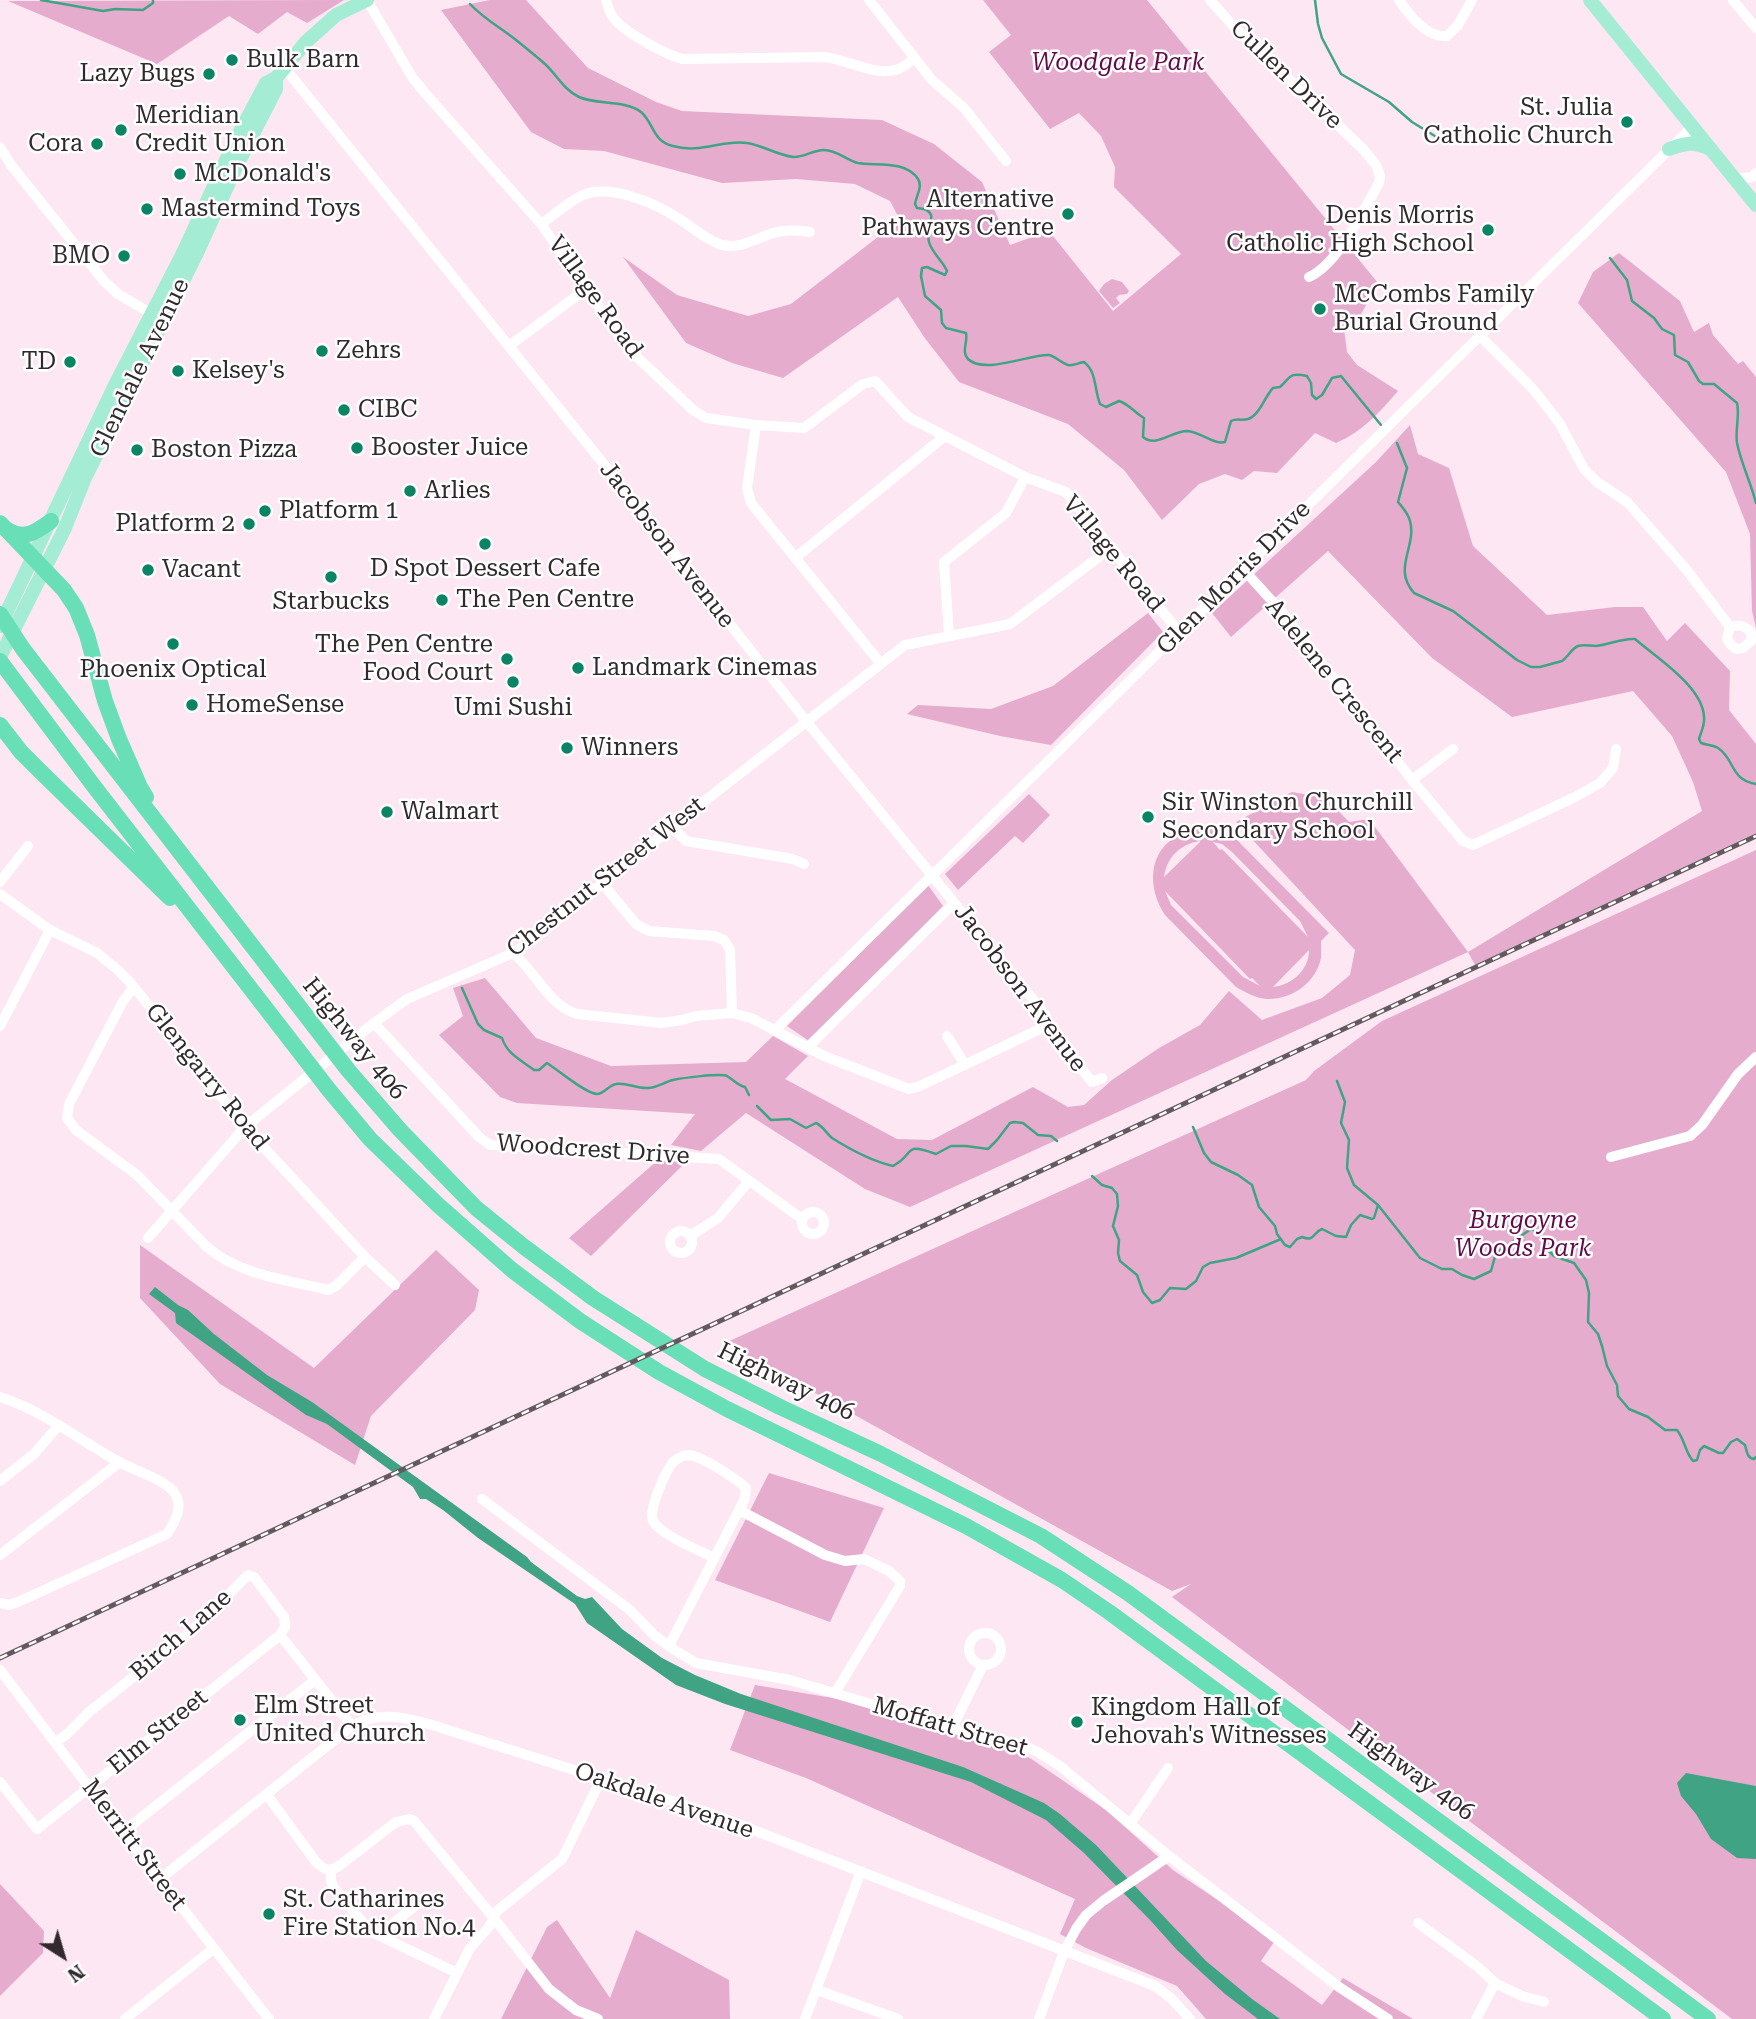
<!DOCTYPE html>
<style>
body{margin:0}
#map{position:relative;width:1756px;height:2019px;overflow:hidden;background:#fce7f3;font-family:"Roboto Serif",serif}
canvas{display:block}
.north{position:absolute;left:28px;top:1921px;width:70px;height:70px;-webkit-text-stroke:5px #fff;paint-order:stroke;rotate:143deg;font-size:19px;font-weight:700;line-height:28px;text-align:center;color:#31292d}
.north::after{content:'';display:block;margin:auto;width:24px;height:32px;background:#31292d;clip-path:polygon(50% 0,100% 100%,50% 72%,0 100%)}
</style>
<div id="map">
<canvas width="1756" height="2019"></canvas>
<div class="north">N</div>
</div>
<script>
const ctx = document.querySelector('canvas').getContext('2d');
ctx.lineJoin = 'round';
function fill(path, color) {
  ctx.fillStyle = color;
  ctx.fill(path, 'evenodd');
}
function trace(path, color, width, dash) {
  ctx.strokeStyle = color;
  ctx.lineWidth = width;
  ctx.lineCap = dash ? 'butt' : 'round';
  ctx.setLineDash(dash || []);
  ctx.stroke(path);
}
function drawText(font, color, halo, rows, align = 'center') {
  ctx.font = font + ' "Roboto Serif",serif';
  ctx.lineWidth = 5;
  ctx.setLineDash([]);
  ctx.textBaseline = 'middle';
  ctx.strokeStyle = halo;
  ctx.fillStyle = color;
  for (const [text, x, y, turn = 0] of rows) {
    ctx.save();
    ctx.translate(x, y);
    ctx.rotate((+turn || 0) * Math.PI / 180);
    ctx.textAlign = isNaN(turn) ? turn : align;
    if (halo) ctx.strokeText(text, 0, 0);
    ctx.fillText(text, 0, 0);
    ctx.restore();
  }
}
const green = new Path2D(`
 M344,0L307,23L287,12L258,34L229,16L157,64L8,1Z
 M490,0H526L588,68L656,102L682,111L882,120L934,144L982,182L1010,245L1049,231L1113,311L1181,254L1114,187L1115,167L1101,136L1079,113L1050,129L989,52L1011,35L983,0H1147L1378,283L1353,329L1343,321L1347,352L1357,365L1398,391C1380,412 1362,432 1336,443L1315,433L1277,473L1254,471L1242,480L1225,474L1199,484L1162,520L1124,470L1068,424L959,382L924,337L898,297L783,378L732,363L686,343L623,257L677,295L748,316L791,304L900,220L890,201L855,184L796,179L722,183L604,151L564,149L531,132L441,10Z
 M1619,253L1680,301L1694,332L1709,323L1713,335L1738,364L1743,361L1756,377V628L1752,611L1750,534L1726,472L1578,303L1593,272Z
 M1112,279L1122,282L1129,291L1127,294L1119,295L1116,298L1120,303L1113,308L1099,291L1104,284Z
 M1410,425L1418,454L1449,468L1473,546L1547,615L1615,607H1643L1667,641L1685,623L1730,671L1729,710L1756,744V833L1475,965L1468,952L910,1207L865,1189L746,1113L701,1151L671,1145L695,1114L517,1103L500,1097L439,1035L463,1016L453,988L485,978L536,1038L611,1066L746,1062L773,1036L808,1056L785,1079L897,1139L932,1140L1033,1087L1068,1107L1084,1105L1112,1080L1159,1048L1200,1025L1229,991L1262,1020L1322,998L1350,975L1355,950L1236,822L1292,792L1326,798L1349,822L1369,819L1468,952L1702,811L1693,782L1672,736L1633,691L1512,717L1432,658L1328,551L1231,637L1212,613L1376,462Z
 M1148,613L1163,632L1051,745L1000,736L907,714L918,705L991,709L1053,686Z
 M1029,794L1050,815L1023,843L1015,836L958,890L945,874Z
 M1203,828L1218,830L1237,840L1329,933L1321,941C1321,947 1321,953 1321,958C1316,983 1291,1000 1267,999C1255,998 1245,992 1236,987L1165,915C1147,888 1147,850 1181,834C1188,831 1196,830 1203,828ZM1200,841V842L1164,877C1167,857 1180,844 1200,841ZM1213,842L1222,844L1232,852L1300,921L1308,937L1222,849L1220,850ZM1165,891L1250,979L1252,978L1260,986L1243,977L1171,905ZM1309,950C1309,970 1292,985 1273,987Z
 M1756,850V2019H1732L1172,1597L1191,1584L1172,1591L725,1343L1306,1080L1314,1071L1382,1021Z
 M928,885L943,906L809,1041L787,1026Z
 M658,1160L687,1161L591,1256L569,1238Z
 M140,1245L314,1368L436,1250L479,1290L475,1310L371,1416L355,1465L220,1384L140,1298Z
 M769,1473L884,1508L830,1622L715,1580Z
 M755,1685L845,1700L1030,1758L1106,1810L1173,1870L1276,1939L1261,1961L1322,2005L1343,1978L1413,2019H1206L1177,1986L1086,1948L1060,1934L1075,1899L806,1778L730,1750Z
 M0,1884L44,1931L43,1953L0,1996Z
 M557,1920L610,1998L636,1930L729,1980L730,2019H501L547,1927Z`);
const water = new Path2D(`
 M155,1287L178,1305L188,1310L214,1334L267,1375L312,1402L527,1557L531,1562L577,1596L585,1599L592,1597L622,1629L662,1658L695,1675L741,1694L963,1767L1044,1803L1060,1814L1096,1845L1206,1961L1252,1999L1280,2019H1258L1225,1994L1177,1950L1150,1920L1084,1853L1046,1820L971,1782L725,1704L676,1685L587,1623L575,1604L478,1538L443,1510L426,1499H420L413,1487L327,1424L306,1415L176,1323L175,1313L149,1294Z
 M1686,1773L1756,1786V1859L1737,1858L1711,1839L1696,1814L1681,1796L1677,1783Z`);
const stream = new Path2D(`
 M41,0L103,11L115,9L143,10L153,3V0
 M1315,0L1318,24L1322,38L1341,74L1389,102L1412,122L1448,144
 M470,4C484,19 501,28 516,40C526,48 536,56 545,64C557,75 564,90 579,97C596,105 626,100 641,112C654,123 652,141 673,146C700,154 724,139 747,143C762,145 777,155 793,157C803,158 813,150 824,150C837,150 846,160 858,163C876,166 906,160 918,179C923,187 916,196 915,204L917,208C923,209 929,209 931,215C933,221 926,231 929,242C932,253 943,261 947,271L945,275L927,267L922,268L921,276L925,296L941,310L942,323L946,328L966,333C968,342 961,352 968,359C984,375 1030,354 1049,355C1055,356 1061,363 1068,365C1073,366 1078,363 1084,362C1097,372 1094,389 1100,404L1106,407L1119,401C1129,404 1135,413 1144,418L1143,437C1156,448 1172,431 1187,431C1201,432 1214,445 1225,442L1231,421C1237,418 1241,421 1248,419C1260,415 1265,396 1273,388L1280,387C1291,377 1289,372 1307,376L1311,383L1312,395L1316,399L1322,395L1332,378L1341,376L1381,425
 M1610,258L1627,280L1632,301L1654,318L1662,329L1674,335L1675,355L1688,362L1699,381L1703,384H1714L1737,403C1740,415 1735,429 1737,443C1741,463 1751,483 1756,503
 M1397,443L1407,468L1398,502C1403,508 1408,513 1410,521C1417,547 1392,568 1414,593L1453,611L1517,660L1531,667H1540L1562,661C1568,657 1571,649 1578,646C1583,644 1590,646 1596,646C1609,645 1621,638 1635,639C1657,658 1703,687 1704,717C1705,725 1701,732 1699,739L1701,743C1706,745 1713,745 1718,748C1735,759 1730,780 1756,784
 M462,988L478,1024L484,1030L502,1038C507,1054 521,1060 534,1070H539L547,1063C558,1070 586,1094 597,1094C604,1094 609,1085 616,1084C626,1082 637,1089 648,1088C657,1088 664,1082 673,1080C682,1078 720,1073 727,1076C734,1080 737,1085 745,1087L749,1095
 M1337,1081L1345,1102L1341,1123L1349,1140L1347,1168L1354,1185L1378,1205L1420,1258L1442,1269H1452L1462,1275L1474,1279L1491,1271L1496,1253L1531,1229L1535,1231
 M757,1106L771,1120L790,1119L806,1128L816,1123C823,1126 826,1133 832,1138C851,1150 871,1161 893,1166C917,1153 901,1142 936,1154L951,1146H966L988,1149L997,1140L1010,1123L1014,1122L1023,1123L1038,1135L1051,1136L1057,1141
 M1193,1127L1204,1153L1211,1162L1238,1175L1252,1185L1259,1207L1275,1226L1277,1234L1285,1245L1290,1247L1297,1239L1302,1237C1315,1242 1312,1233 1322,1229L1336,1236L1346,1237L1351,1225L1360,1215L1372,1219L1374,1218L1378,1205
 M1092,1176L1102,1185L1112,1188L1117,1194L1118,1206L1113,1226L1119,1240L1118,1253L1120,1261L1137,1275L1143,1292L1152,1303L1160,1300L1170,1288L1186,1289L1196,1281L1203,1267L1210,1263L1236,1258L1281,1239
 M1547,1249L1554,1256L1574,1263L1586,1280L1589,1293L1588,1322L1598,1334L1602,1346L1607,1366L1617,1385L1618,1396L1629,1409L1648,1417L1665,1430H1677C1685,1440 1685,1452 1693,1461L1697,1460L1700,1450L1704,1446L1719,1453H1723L1731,1442L1737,1439L1745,1445C1747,1452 1747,1458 1754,1459L1756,1457`);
const minor = new Path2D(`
 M367,0L412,77L425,93L541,224L622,340L637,357L693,410L706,418L756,425L804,428L863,384L875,381L908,417L1025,477L1066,492L1179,632
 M606,0C608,9 612,18 619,24C634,37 663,53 682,59L824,57C846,59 875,76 895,70C902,69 908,63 914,59
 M869,0L932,80L964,108L1006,161
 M1210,0L1234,27L1363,149L1376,165L1380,176L1379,183C1362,212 1339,263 1309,277
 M1399,0C1409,15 1427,38 1447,36L1458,25L1472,0
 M1733,0L1756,28
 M284,67L623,488L806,721L1045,1014L1051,1031L1092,1082L1102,1078
 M0,147L11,165L104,281L118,294L152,314
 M1736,179L1752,177L1756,173
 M541,224C554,215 567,203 581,196C609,182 657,204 681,220C693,228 708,241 722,245C745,250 762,233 783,231C792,230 802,231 810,232
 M1479,335L1532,388L1548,408L1560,424L1584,469L1597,482L1627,502L1686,569L1730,627L1727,638L1730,644L1736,649L1743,648L1751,641V632C1744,626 1740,624 1730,627
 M509,346L586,289
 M756,425L747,488L751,503L881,664
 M795,558L945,436
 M1243,569L1282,612L1412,780L1463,841L1473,845L1575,797L1600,783L1613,768L1616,749
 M949,635L944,562L1006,513L1025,477
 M1412,780L1453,749
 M672,827L686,841L793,859L804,864
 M0,882L28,846
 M602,883L636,924L649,931L714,936L724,940L730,950L732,1013
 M0,894L50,930L97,953L119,971L134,987L245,1127L365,1257L395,1285
 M513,953C536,972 548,1005 577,1014L662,1023L682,1020L696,1016L732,1013L751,1018L824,1056L909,1089L920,1086L1038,1030L1047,1023
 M134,987L123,1001L69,1104L67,1118L76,1130L137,1175L207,1247C239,1275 288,1280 328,1290L336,1286L365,1257
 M374,1023L479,1137L490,1145L719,1159L802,1219
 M0,1026L50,930
 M776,1029L1692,127
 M947,1036L965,1065
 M808,1047L954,903
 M1611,1157L1690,1136L1702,1125L1738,1074L1756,1057
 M802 1223a11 11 0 1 1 22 0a11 11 0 1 1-22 0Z
 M670 1242a11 11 0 1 1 22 0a11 11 0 1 1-22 0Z
 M690,1236L718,1218L749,1181
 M148,1238L245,1127L374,1023L407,999L513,953L530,942L711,796L905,645L1010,624L1112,547
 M0,1397C44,1411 79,1440 119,1462C133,1470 167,1480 175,1494C184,1507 174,1523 167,1534L18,1602L9,1605L0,1603
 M0,1481L34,1454L59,1425
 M482,1499L630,1610L654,1635L673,1649L696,1663L790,1680L952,1728L1022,1745L1038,1752L1060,1766L1169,1856L1339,1987L1388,2019
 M739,1510L825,1555L845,1561L864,1559L889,1571L900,1581V1586L835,1693
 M0,1555L120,1462
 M969 1649a16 16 0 1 1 32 0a16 16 0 1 1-32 0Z
 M280,1635L352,1726
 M669,1646L739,1510L745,1498L746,1488C737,1479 701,1456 689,1455C682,1455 674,1460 671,1465C664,1475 648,1511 653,1521C662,1536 699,1550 714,1558
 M0,1670L123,1832L269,2019
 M952,1728L983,1665
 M0,1782L37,1829L280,1635L285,1627L284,1617L254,1577L248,1575L194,1629L89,1712L66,1735L56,1742
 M267,1795L316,1862C325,1870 328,1872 339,1866L396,1822L409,1819L414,1821L493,1917L549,1989L576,2010L598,2019
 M1130,1824L1168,1768
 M123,1832L315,1680
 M331,1871V1881L334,1888L370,1931L457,1973
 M160,1879L352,1726C377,1711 406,1717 432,1725L707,1812L1155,1986L1172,1999L1190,2019
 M1418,1923L1478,1967L1495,1983L1522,1996L1544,2002
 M378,1935L415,1906
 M817,1990L898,2019
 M125,2019L213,1949
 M434,2019L470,1948L489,1927L497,1911L562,1859L601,1779
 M805,2019L861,1871
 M1039,2019L1064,1952L1076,1929L1086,1915L1103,1901L1169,1856
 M1476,2019L1495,1983`);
const major = new Path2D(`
 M1590,0L1756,205
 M1669,149C1686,143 1693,141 1710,149
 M0,626L115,385L183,253L234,143L266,83L276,78L306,42L336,15L367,0
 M0,657L65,528L85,478L196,255L236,167L276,89V78`);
const highway = new Path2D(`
 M0,523L64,590L76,608L87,635L105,701L119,739L140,787L146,797
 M8,530C24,541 37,531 51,521
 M0,614L23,649L348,1070L400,1130L476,1208L523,1246L593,1298L705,1369L780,1407L881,1454L1041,1536L1128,1593L1708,2019
 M0,661L93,785L329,1090L370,1139L437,1204L512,1270L580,1321L659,1372L727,1409L966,1526L1062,1580L1109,1612L1663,2019
 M0,725L21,752L38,769L170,898`);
const rail = new Path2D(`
 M0,1658L1756,836`);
const markers = [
 [232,60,7,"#0b8465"],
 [209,74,7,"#0b8465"],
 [1627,122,7,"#0b8465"],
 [121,130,7,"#0b8465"],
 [97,144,7,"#0b8465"],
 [180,174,7,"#0b8465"],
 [147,209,7,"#0b8465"],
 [1068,214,7,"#0b8465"],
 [1488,230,7,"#0b8465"],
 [124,256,7,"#0b8465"],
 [1320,309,7,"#0b8465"],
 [322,351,7,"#0b8465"],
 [70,362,7,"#0b8465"],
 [178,371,7,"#0b8465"],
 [344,410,7,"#0b8465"],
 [357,448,7,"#0b8465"],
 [137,450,7,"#0b8465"],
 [410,491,7,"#0b8465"],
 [265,511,7,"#0b8465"],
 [249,524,7,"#0b8465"],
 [485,544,7,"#0b8465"],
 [148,570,7,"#0b8465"],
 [331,577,7,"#0b8465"],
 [442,600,7,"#0b8465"],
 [173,644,7,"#0b8465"],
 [507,659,7,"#0b8465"],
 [578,668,7,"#0b8465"],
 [513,682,7,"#0b8465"],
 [192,705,7,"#0b8465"],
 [567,748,7,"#0b8465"],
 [387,812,7,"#0b8465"],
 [1148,817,7,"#0b8465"],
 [240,1720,7,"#0b8465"],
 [1077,1722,7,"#0b8465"],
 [269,1914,7,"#0b8465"]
];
const poiNames = [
 ["Bulk Barn",246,60],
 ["Lazy Bugs",195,74,"right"],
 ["St. Julia",1613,108,"right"],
 ["Catholic Church",1613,136,"right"],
 ["Meridian",135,116],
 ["Credit Union",135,144],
 ["Cora",83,144,"right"],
 ["McDonald's",194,174],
 ["Alternative",1054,200,"right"],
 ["Pathways Centre",1054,228,"right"],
 ["Mastermind Toys",161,209],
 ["Denis Morris",1474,216,"right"],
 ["Catholic High School",1474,244,"right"],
 ["BMO",110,256,"right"],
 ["McCombs Family",1334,295],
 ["Burial Ground",1334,323],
 ["Zehrs",336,351],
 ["TD",56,362,"right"],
 ["Kelsey's",192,371],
 ["CIBC",358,410],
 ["Booster Juice",371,448],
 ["Boston Pizza",151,450],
 ["Arlies",424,491],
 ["Platform 1",279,511],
 ["Platform 2",235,524,"right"],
 ["D Spot Dessert Cafe",485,569,"center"],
 ["Vacant",162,570],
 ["The Pen Centre",456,600],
 ["Starbucks",331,602,"center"],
 ["The Pen Centre",493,645,"right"],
 ["Food Court",493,673,"right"],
 ["Landmark Cinemas",592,668],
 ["Phoenix Optical",173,670,"center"],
 ["HomeSense",206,705],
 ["Umi Sushi",513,708,"center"],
 ["Winners",581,748],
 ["Sir Winston Churchill",1162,803],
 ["Secondary School",1162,831],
 ["Walmart",401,812],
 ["Elm Street",254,1706],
 ["United Church",254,1734],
 ["Kingdom Hall of",1091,1708],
 ["Jehovah's Witnesses",1091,1736],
 ["St. Catharines",283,1900],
 ["Fire Station No.4",283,1928]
];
const parkNames = [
 ["Woodgale Park",1118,63],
 ["Burgoyne",1523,1221],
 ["Woods Park",1523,1249]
];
const streetNames = [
 ["Cullen Drive",1286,75,44],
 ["Village Road",595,297,54],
 ["Glendale Avenue",140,368,-64],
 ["Jacobson Avenue",667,545,52],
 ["Village Road",1113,554,50],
 ["Glen Morris Drive",1234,578,-45],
 ["Adelene Crescent",1334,681,51],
 ["Chestnut Street West",606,877,-38],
 ["Jacobson Avenue",1020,988,53],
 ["Highway 406",354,1039,51],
 ["Glengarry Road",207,1077,51],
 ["Woodcrest Drive",593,1150,4],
 ["Highway 406",786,1382,26],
 ["Birch Lane",181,1635,-41],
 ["Moffatt Street",950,1727,16],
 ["Elm Street",158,1732,-39],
 ["Highway 406",1411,1772,36],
 ["Oakdale Avenue",664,1801,19],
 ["Merritt Street",134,1845,53]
];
fill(green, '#e5acce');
fill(water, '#40a484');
trace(stream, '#40a484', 2.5);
trace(minor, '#fff', 10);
trace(major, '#a4ecd4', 14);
trace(highway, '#68dfb7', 16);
trace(rail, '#64595f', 5);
trace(rail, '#fff', 2.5, [8]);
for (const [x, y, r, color] of markers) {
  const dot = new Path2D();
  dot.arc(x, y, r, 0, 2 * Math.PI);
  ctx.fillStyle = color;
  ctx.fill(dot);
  trace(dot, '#fff', 2.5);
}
drawText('24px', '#31292d', '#fff', poiNames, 'left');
drawText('italic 24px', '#620a4a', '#fff', parkNames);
drawText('24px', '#31292d', '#fff', streetNames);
</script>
